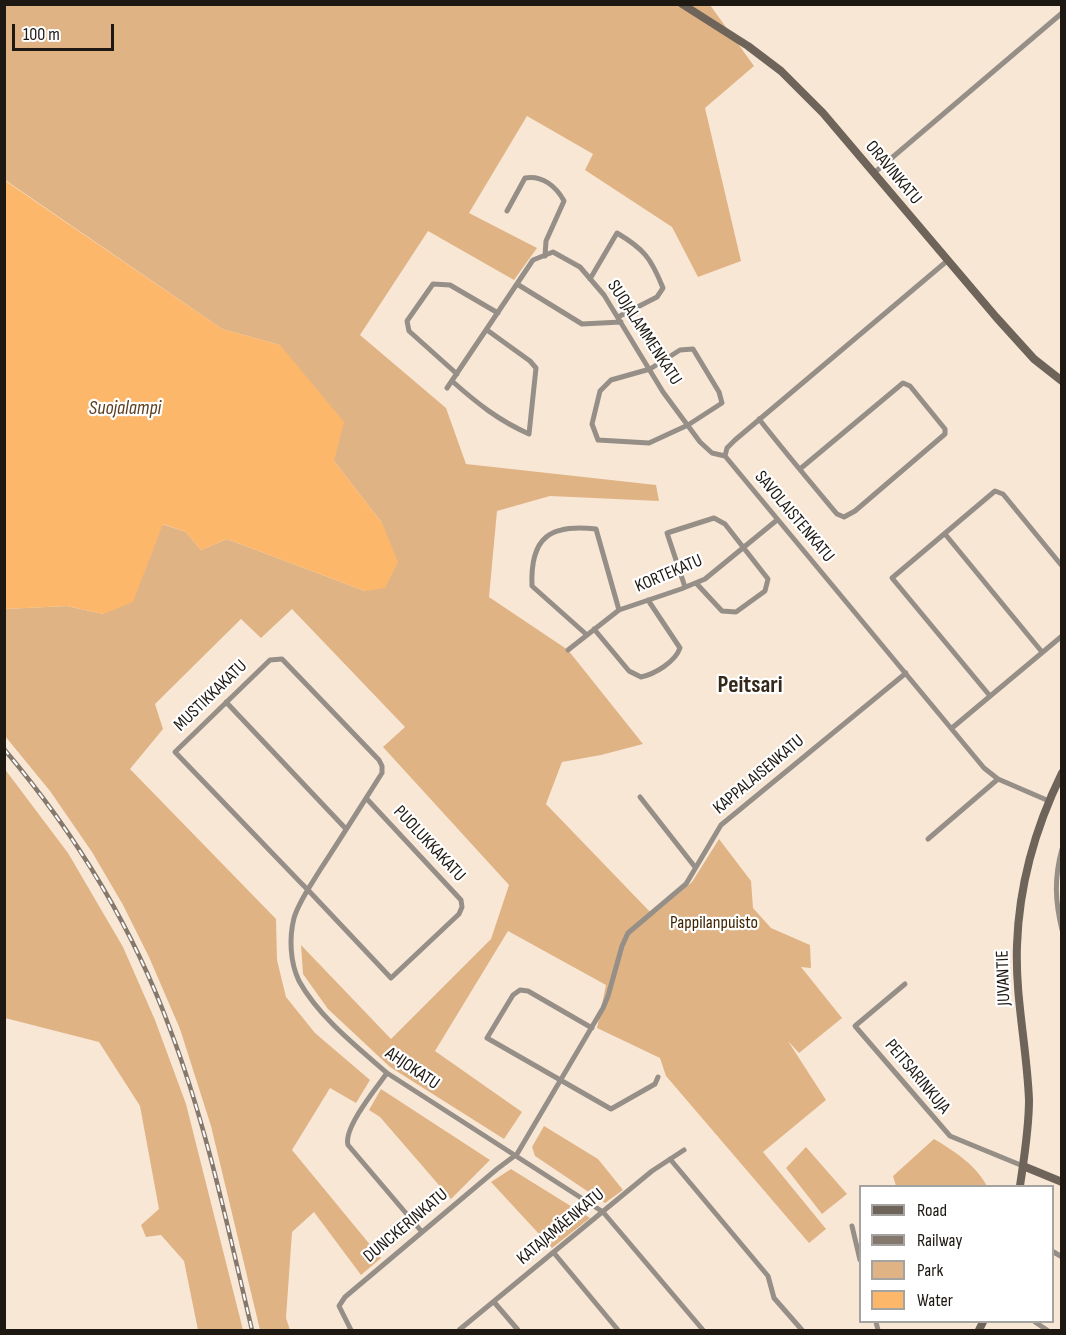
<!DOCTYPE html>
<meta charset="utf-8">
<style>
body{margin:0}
#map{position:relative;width:1066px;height:1335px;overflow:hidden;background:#f9e7d6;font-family:"Sofia Sans Condensed",sans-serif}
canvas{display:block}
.frame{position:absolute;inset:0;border:6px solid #1e1812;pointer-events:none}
.legend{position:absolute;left:859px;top:1185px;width:195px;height:138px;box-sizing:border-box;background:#fff;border:2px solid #a5a3a0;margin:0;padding:8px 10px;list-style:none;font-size:18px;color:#1e1812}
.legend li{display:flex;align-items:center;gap:12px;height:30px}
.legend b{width:30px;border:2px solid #a5a3a0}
.scale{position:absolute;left:12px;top:24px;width:102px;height:27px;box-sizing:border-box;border:3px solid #1e1812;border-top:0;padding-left:8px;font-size:18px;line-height:21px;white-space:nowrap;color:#1e1812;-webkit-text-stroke:4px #fff;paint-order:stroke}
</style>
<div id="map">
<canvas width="1066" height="1335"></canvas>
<div class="frame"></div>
<ul class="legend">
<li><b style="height:8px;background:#6e645a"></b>Road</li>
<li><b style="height:8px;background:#85796e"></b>Railway</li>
<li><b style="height:16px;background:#e0b385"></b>Park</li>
<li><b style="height:16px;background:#fcb76b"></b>Water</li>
</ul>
<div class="scale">100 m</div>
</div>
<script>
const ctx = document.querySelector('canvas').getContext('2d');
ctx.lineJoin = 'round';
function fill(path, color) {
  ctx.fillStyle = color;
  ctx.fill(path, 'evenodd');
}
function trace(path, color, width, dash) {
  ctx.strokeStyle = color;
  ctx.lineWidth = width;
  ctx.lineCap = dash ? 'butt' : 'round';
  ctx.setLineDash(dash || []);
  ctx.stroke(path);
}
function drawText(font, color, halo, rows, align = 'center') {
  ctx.font = font + ' "Sofia Sans Condensed",sans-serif';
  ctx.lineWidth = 4.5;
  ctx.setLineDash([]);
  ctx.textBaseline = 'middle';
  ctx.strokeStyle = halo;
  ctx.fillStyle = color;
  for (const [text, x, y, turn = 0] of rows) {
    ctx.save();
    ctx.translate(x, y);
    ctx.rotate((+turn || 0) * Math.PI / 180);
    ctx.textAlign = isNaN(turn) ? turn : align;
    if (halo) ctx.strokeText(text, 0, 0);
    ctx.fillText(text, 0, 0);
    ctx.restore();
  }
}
const green = new Path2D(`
 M5,5H710L754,66L705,108L741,261L698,277L672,227L585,170L593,154L527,116L469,213L537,248L514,280L428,231L360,335L446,408L466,464L656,485L659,501L550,496L497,511L489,597L568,650L643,744L601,755L562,762L546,804L653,915L692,882L719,839L751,881L753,908L771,928L810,945L811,968L801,967L842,1018L799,1053L788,1041L826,1100L763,1152L826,1229L809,1243L666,1076L660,1058L597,1028L606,985L508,931L435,1051L522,1112L504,1139L390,1067L328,1009L303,974L301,945L391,1039L491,939L509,885L383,747L405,727L292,609L261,638L241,619L155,704L163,729L130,769L276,919L277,960L286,997L315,1033L370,1080L356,1103L330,1088L292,1150L381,1258L361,1275L314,1212L292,1232L286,1318L290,1330H260L211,1126L180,1029L149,957L123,905L92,852L50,791L5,736L4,609L67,606L103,614L162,524L186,532L201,550L227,539L365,591L382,523L334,461L280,345L222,329L5,180Z
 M4,768L68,853L123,947L155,1020L186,1104L243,1330H198L184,1261L161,1235L146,1237L141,1225L159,1209L140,1106L99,1042L5,1018Z
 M381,1089L490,1160L451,1199L380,1117L369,1110Z
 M544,1126L598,1159L623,1190L605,1203L535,1156L532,1147Z
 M934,1139C954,1151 976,1165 987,1186H896L893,1176Z
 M806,1147L847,1194L822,1214L786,1168Z
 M511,1169L590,1218L552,1248L491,1182Z`);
const water = new Path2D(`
 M4,180L222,329L280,345L344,422L334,461L382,523L398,562L385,588L365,591L227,539L201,550L186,532L163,524L133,602L103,614L67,606L5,609Z`);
const street = new Path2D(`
 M874,173L1062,13
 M507,211L525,178C542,175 556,186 564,201L546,241L545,256
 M947,261L735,440L727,448L725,456L984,768L998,779L1049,801
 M590,279L617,233C644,249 651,258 663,288L657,297L618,317
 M517,284L582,324L621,322
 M693,349L719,392L722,403L688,425L649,443L598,440L592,424L600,391L611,380L650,369L680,350Z
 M457,374L409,331L407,321L433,284L450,285L498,313
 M452,381C478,404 498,420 529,434L536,368L530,361L487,330
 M447,388L533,260L553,252L580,267L604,295L663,392L700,442L712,453L725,456
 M759,419C784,451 811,483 837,514L844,517L855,511L945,434V429L910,386L903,383L800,469
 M945,534L1042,652
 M685,587L667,533L714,518L725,524L768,579L765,591L736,612L722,611L696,583
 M594,629L629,671L641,677C655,674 675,662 680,648L648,600
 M587,635L532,586C530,537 550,524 596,529L619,610
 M568,650L619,610L681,589L705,579L777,520
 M990,696L892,578L995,491L1003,494L1062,566
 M226,702L346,829
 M952,728L1062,636
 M640,797L695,867
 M366,798L461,900L462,907L459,914L391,978L308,890L301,883L175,752L270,660L282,659L379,760L382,766V773C361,806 341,838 320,870C311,885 299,901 294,918C289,938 290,962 299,981C319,1017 356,1046 387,1073L603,1212L703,1330
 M928,839L998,779
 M1062,849C1054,878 1055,901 1062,930
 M905,984L855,1026L950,1136L1023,1166
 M592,1028L528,991L520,990L513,995L487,1038L611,1109L655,1084L658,1077
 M387,1073C377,1087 343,1128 348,1145L422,1232
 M670,1159L768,1276L774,1298L802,1330
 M852,1226L860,1260
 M1052,1251L1062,1257
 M554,1253L618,1330
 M494,1302L518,1330
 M876,1322L878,1330
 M1035,1322L1047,1330
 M351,1330L339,1306L345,1297L497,1169L517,1154L603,1008L608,996L622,946L628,933L686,884L721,825L906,673
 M459,1330L652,1171L684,1150`);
const secondary = new Path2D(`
 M682,4L748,46L781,71L823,113L996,317L1034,359L1062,381
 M1023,1166L1062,1182
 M1020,1186C1024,1158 1029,1129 1029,1100C1027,1048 1015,997 1017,945C1019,886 1036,826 1062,773
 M979,1330L983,1322`);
const rail = new Path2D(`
 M4,749C74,832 133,928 170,1029C207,1126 228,1229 252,1330`);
const streetNames = [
 ["ORAVINKATU",893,173,50],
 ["SUOJALAMMENKATU",644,333,57],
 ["SAVOLAISTENKATU",794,517,50],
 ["KORTEKATU",669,574,-23],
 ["MUSTIKKAKATU",211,696,-44],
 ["KAPPALAISENKATU",759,775,-40],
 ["PUOLUKKAKATU",429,844,47],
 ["JUVANTIE",1004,978,-92],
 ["AHJOKATU",412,1069,34],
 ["PEITSARINKUJA",917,1077,50],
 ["DUNCKERINKATU",406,1226,-40],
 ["KATAJAMÄENKATU",561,1227,-40]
];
const parkNames = [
 ["Pappilanpuisto",714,923]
];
const waterNames = [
 ["Suojalampi",125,409]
];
const districtNames = [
 ["Peitsari",750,686]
];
fill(green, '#e0b385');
fill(water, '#fcb76b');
trace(street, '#968f88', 5);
trace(secondary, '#6e645a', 8);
trace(rail, '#85796e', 4.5);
trace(rail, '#fff', 2, [7]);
drawText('18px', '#1e1812', '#fff', streetNames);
drawText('18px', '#3f2402', '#fff', parkNames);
drawText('italic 20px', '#5d4020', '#fff', waterNames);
drawText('bold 24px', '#34281a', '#fff', districtNames);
</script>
